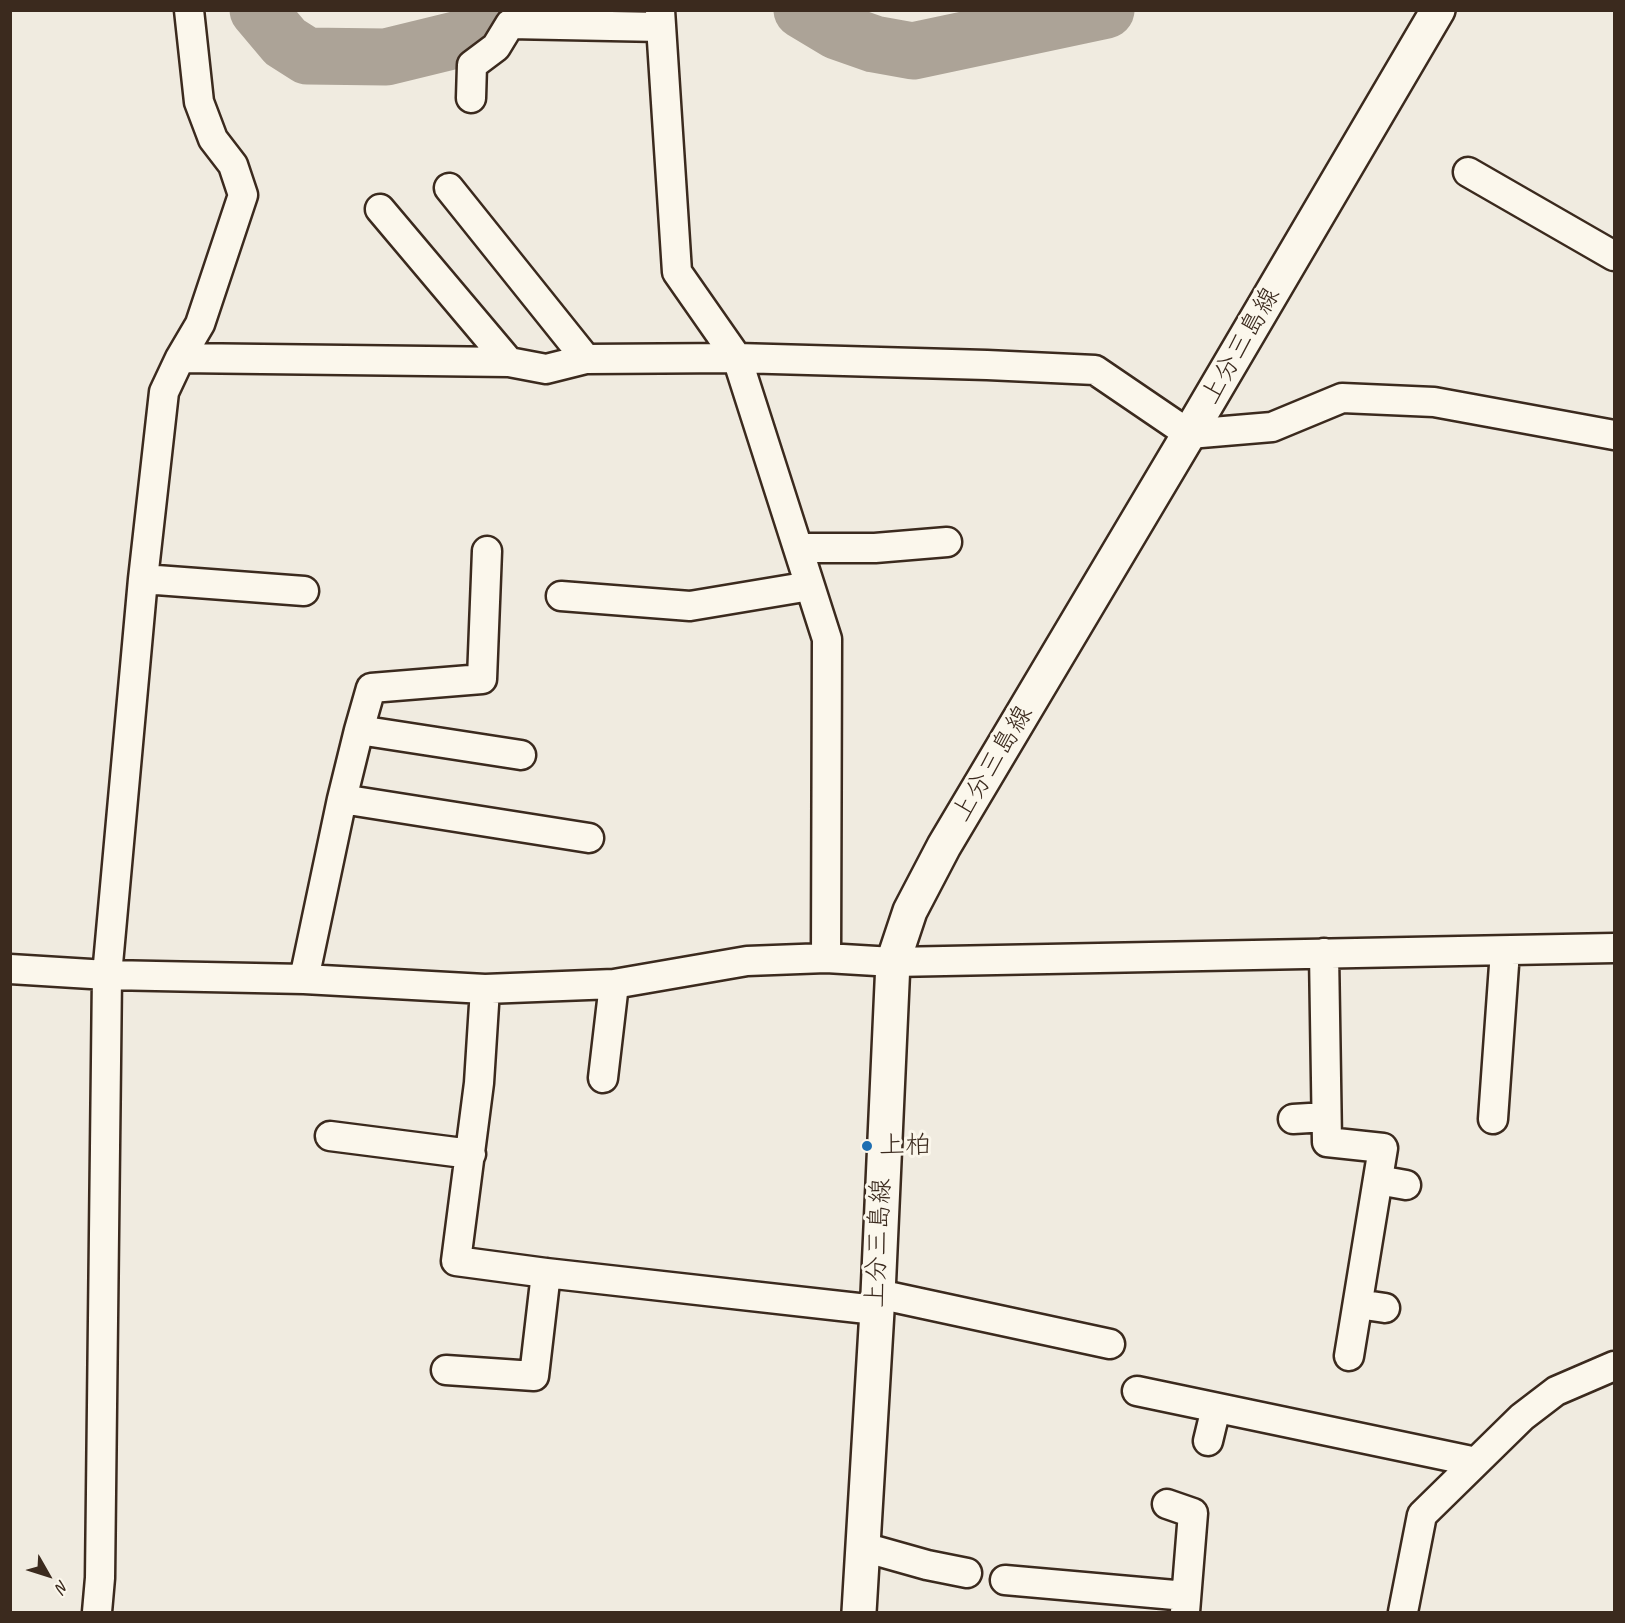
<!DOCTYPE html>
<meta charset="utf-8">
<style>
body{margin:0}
#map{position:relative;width:1625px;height:1623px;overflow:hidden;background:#f0ebe0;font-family:Caveat,sans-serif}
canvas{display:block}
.frame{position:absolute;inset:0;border:12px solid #3b2a1e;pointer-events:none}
.north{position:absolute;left:18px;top:1545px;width:60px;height:60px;-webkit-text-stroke:4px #fbf7ec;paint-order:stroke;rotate:129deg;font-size:16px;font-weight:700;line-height:24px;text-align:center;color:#3b2a1e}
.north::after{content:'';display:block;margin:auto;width:21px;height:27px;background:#3b2a1e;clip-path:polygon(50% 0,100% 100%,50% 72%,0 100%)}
</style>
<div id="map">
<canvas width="1625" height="1623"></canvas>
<div class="frame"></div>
<div class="north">N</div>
</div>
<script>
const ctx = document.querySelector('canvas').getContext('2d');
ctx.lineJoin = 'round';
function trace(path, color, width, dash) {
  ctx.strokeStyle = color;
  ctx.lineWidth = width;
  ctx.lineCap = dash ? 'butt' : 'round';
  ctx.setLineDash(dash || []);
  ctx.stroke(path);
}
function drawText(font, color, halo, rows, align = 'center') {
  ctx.font = font + ' Caveat,"Klee One",sans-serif';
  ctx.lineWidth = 6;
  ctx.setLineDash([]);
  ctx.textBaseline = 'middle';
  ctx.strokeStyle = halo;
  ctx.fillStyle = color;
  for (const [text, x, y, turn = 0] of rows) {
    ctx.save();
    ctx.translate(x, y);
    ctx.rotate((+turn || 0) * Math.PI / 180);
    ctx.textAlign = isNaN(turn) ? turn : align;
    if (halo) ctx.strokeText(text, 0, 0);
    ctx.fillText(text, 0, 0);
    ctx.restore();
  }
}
const river = new Path2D(`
 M258,10L285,42L307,56L386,57L472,36L488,25L497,10
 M802,10L837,31L874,44L913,51L1106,10`);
const street = new Path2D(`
 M660,10L677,272L737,358L827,639L826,958
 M471,98L472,65L496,47L510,24L661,27
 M1468,172L1614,256
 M449,188L586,359
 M380,209L509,362
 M180,358L509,362L546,369L586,359L737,358L987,365L1095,370L1189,434L1272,427L1342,398L1434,402L1614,435
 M798,548H875L947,542
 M143,579L304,591
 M561,596L690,606L810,586
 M359,730L371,688L482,679L487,551
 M342,799L589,838
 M1324,953L1327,1142L1383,1148L1349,1356
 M10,969L107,975L304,979L485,989L614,984L747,961L826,958L893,962L1614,948
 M304,979L342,799L359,730L521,755
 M485,989L479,1083L456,1261L546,1273L876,1310
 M603,1078L614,984
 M1293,1119L1326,1117
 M1493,1119L1505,951
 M330,1136L471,1154
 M1378,1180L1406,1185
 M878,1294L1110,1344
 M1358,1304L1385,1308
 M446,1370L534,1376L546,1273
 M1137,1391L1476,1462
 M1208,1441L1216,1408
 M1167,1504L1193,1513L1185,1612
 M863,1547L927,1565L967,1573
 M1005,1580L1186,1596
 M97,1612L100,1578L107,975L143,579L164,392L180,358L200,324L243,195L233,165L213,139L199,102L189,10
 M1403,1612L1422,1515L1522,1417L1556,1391L1614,1366`);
const secondary = new Path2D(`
 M859,1612L878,1294L893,962L910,911L944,846L1189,434L1438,10`);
const markers = [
 [867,1146,6,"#1f6fb2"]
];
const streetNames = [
 ["上分三島線",1241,346,-60],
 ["上分三島線",993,764,-59],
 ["上分三島線",879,1243,-87]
];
const poiNames = [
 ["上柏",879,1146]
];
trace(river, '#aca397', 57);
trace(street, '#3b2a1e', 33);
trace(secondary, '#3b2a1e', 38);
trace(street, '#fbf7ec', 28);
trace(secondary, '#fbf7ec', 33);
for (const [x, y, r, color] of markers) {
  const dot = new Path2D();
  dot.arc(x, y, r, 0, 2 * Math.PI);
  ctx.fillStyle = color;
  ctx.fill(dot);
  trace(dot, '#fbf7ec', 2);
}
drawText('26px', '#3b2a1e', '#fbf7ec', streetNames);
drawText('26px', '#3b2a1e', '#fbf7ec', poiNames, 'left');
</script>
